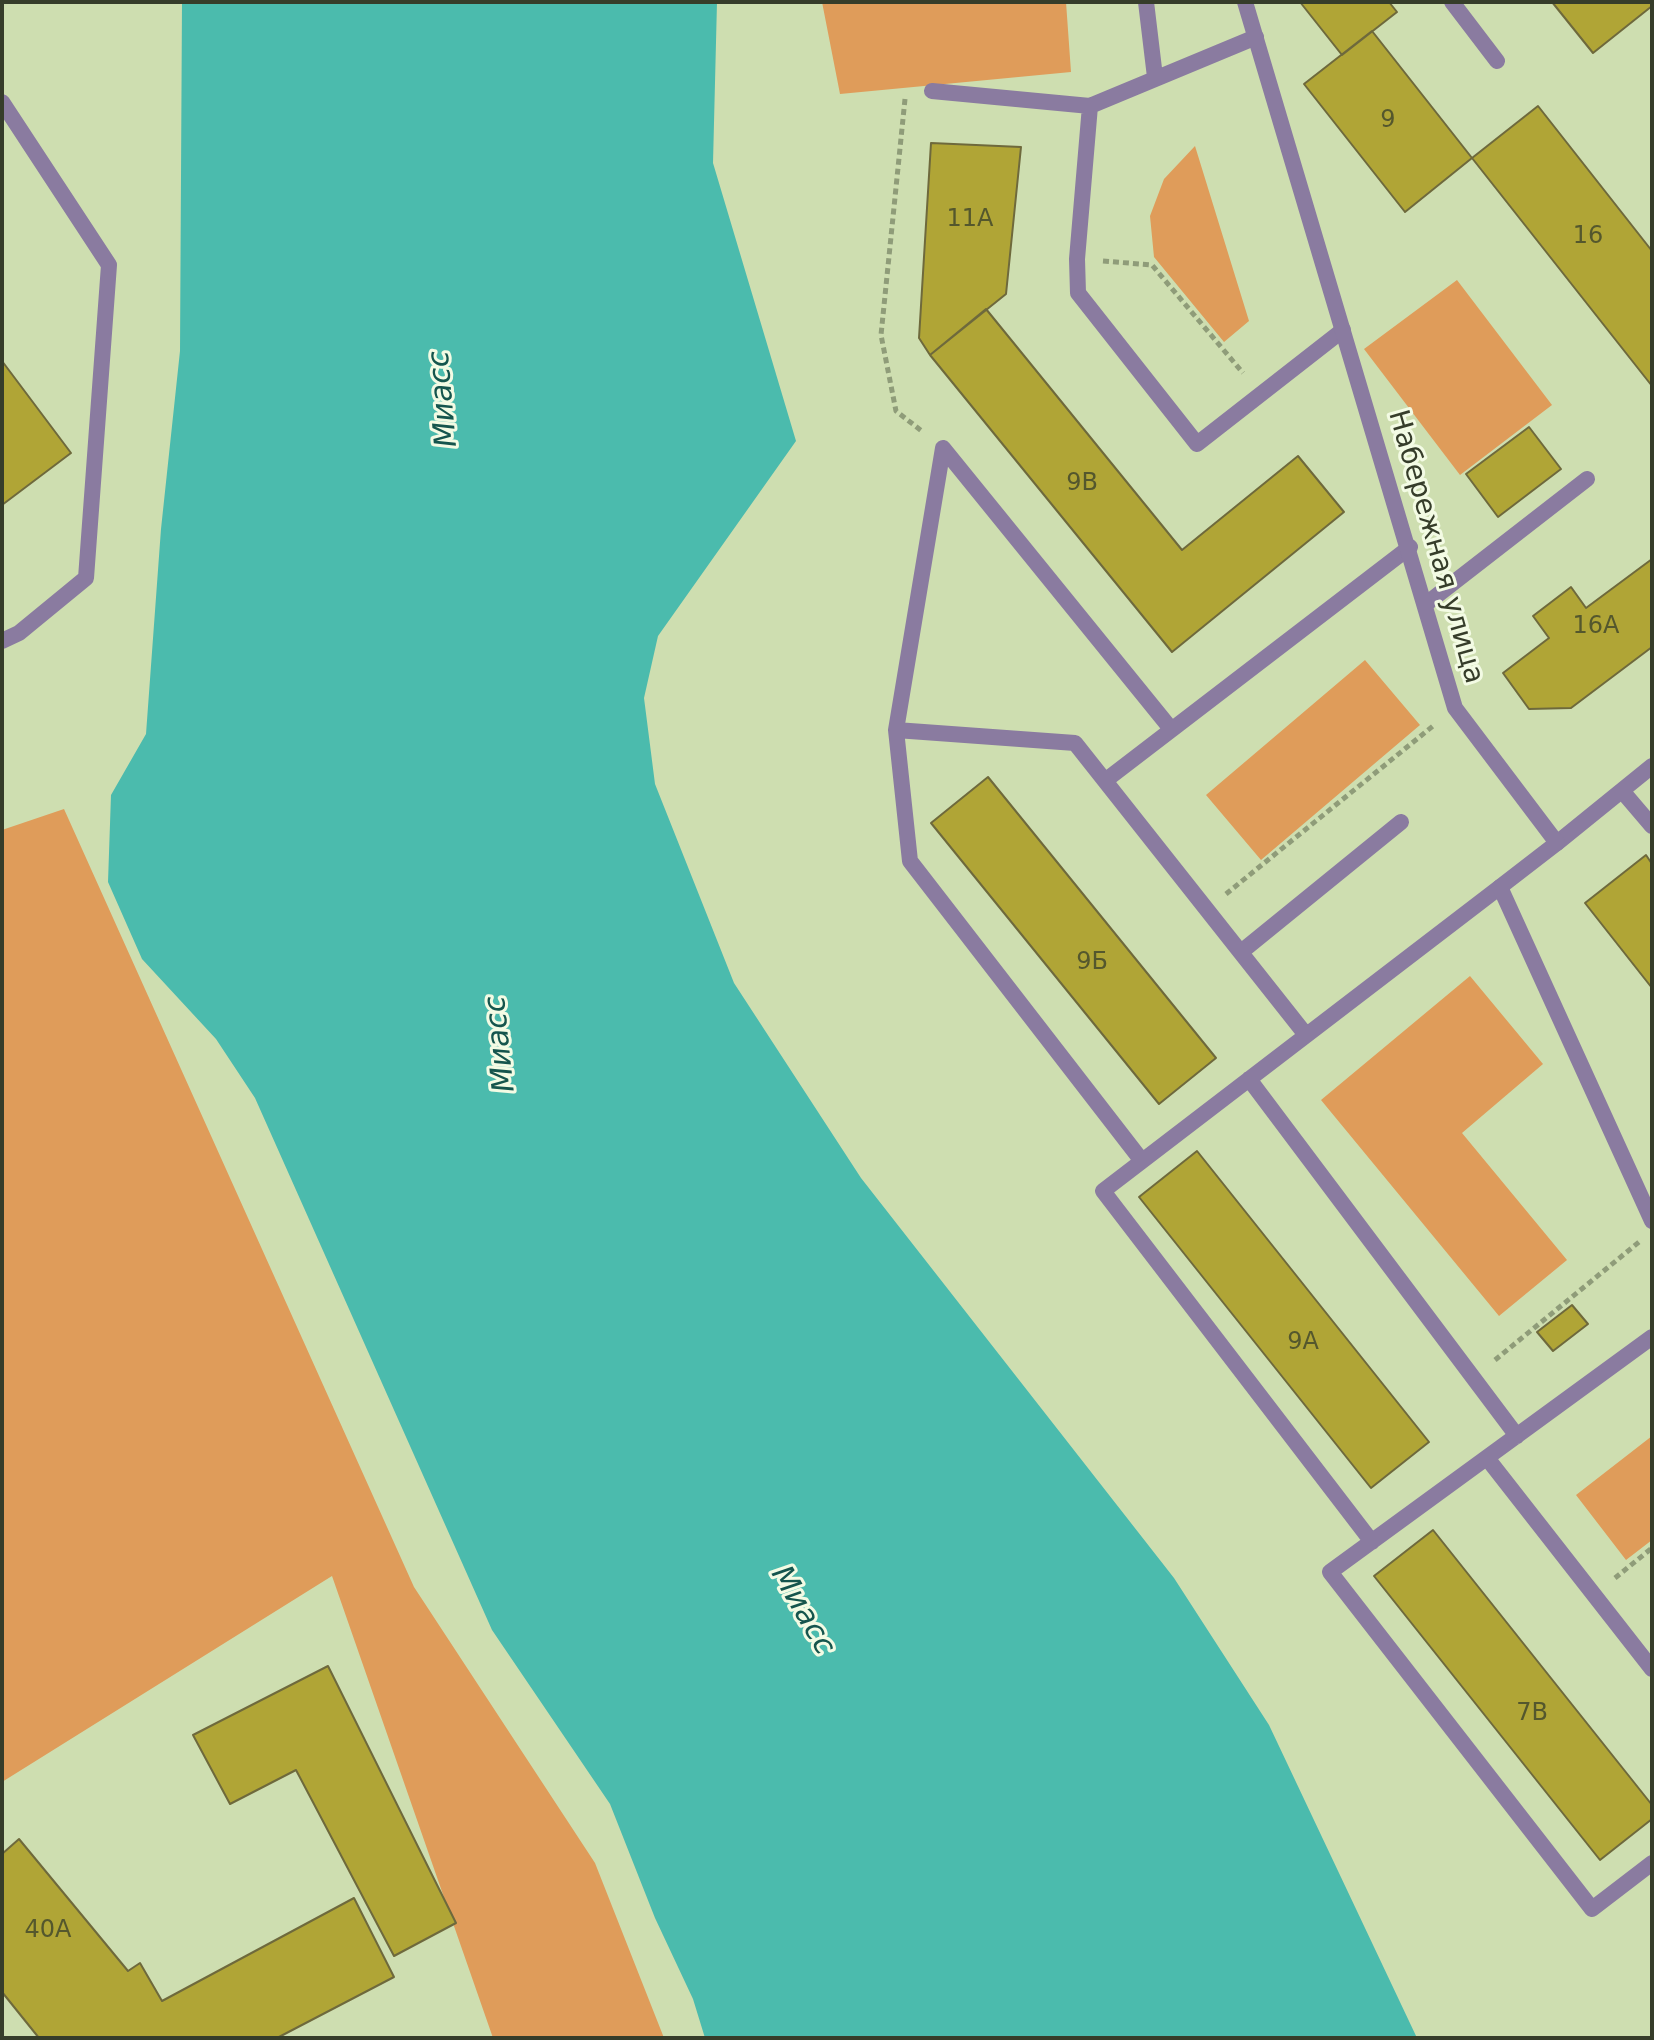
<!DOCTYPE html>
<meta charset="utf-8">
<style>
body{margin:0}
#map{position:relative;width:1654px;height:2040px;overflow:hidden;background:#cedeb0;font-family:"DejaVu Sans",sans-serif}
canvas{display:block}
.frame{position:absolute;inset:0;border:4px solid #363d2a;pointer-events:none}
</style>
<div id="map">
<canvas width="1654" height="2040"></canvas>
<div class="frame"></div>
</div>
<script>
const ctx = document.querySelector('canvas').getContext('2d');
ctx.lineJoin = 'round';
function fill(path, color) {
  ctx.fillStyle = color;
  ctx.fill(path, 'evenodd');
}
function trace(path, color, width, dash) {
  ctx.strokeStyle = color;
  ctx.lineWidth = width;
  ctx.lineCap = dash ? 'butt' : 'round';
  ctx.setLineDash(dash || []);
  ctx.stroke(path);
}
function drawText(font, color, halo, rows, align = 'center') {
  ctx.font = font + ' "DejaVu Sans",sans-serif';
  ctx.lineWidth = 6;
  ctx.setLineDash([]);
  ctx.textBaseline = 'middle';
  ctx.strokeStyle = halo;
  ctx.fillStyle = color;
  for (const [text, x, y, turn = 0] of rows) {
    ctx.save();
    ctx.translate(x, y);
    ctx.rotate((+turn || 0) * Math.PI / 180);
    ctx.textAlign = isNaN(turn) ? turn : align;
    if (halo) ctx.strokeText(text, 0, 0);
    ctx.fillText(text, 0, 0);
    ctx.restore();
  }
}
const green = new Path2D(`
 M822,2H1066L1071,72L840,94Z
 M1195,146L1249,321L1224,342L1154,257L1150,216L1164,179Z
 M1457,280L1552,405L1460,475L1364,349Z
 M1365,660L1420,725L1261,860L1206,795Z
 M64,809L414,1587L595,1863L664,2038H493L332,1576L2,1782V830Z
 M1470,976L1543,1064L1462,1133L1567,1260L1499,1316L1321,1100Z
 M1652,1436V1540L1626,1560L1576,1495Z`);
const water = new Path2D(`
 M182,2H717L713,163L796,441L658,636L644,698L655,784L734,983L861,1178L1174,1578L1269,1725L1417,2038H705L693,1999L655,1918L610,1804L492,1630L255,1098L216,1039L142,959L108,882L111,795L146,734L161,529L180,351Z`);
const building = new Path2D(`
 M1300,2H1389L1397,12L1342,55Z
 M1552,2H1652V6L1593,53Z
 M1372,31L1472,158L1405,212L1304,84Z
 M1538,106L1652,251V386L1472,158Z
 M931,143L1021,147L1006,294L930,355L919,338Z
 M986,309L1182,550L1298,456L1344,512L1172,652L930,355Z
 M2,361L71,453L2,505Z
 M1529,427L1561,469L1498,517L1466,474Z
 M1652,559V647L1571,708L1529,709L1503,673L1549,638L1533,616L1571,587L1586,608Z
 M988,777L1216,1058L1159,1104L931,823Z
 M1646,855L1652,864V988L1585,903Z
 M1197,1151L1429,1442L1371,1488L1139,1197Z
 M1572,1305L1588,1324L1553,1351L1537,1332Z
 M1433,1530L1652,1805V1819L1600,1860L1374,1576Z
 M328,1666L456,1923L394,1956L296,1770L230,1804L193,1735Z
 M19,1839L128,1971L140,1963L162,2001L354,1898L394,1977L277,2038H39L2,1992V1854Z`);
const path = new Path2D(`
 M905,99L881,335L896,411L923,432
 M1103,261L1152,265L1243,373
 M1226,894L1433,726
 M1495,1360L1639,1242
 M1615,1578L1652,1548`);
const service = new Path2D(`
 M1146,2L1155,77
 M1452,2L1497,61
 M932,91L1090,106L1256,37
 M2,102L109,265L86,578L19,633L2,641
 M1090,106L1077,259L1078,293L1197,444L1343,330
 M1426,604L1587,479
 M896,730L1075,743L1306,1035
 M1106,780L1410,547
 M1623,792L1652,826
 M1557,843L1652,766
 M1241,952L1401,822
 M1249,1079L1517,1436
 M1142,1161L910,861L896,730L943,448L1171,729
 M1652,1337L1330,1572L1592,1909L1652,1863
 M1487,1458L1652,1669
 M1372,1542L1103,1191L1500,887`);
const minor = new Path2D(`
 M1245,2L1455,708L1557,843L1500,887L1652,1221`);
const numberNames = [
 ["9",1388,121],
 ["11А",970,220],
 ["16",1588,237],
 ["9В",1082,484],
 ["16А",1596,627],
 ["9Б",1092,963],
 ["9А",1303,1343],
 ["7В",1532,1714],
 ["40А",48,1931]
];
const streetNames = [
 ["Набережная улица",1435,547,74]
];
const waterNames = [
 ["Миасс",444,399,-95],
 ["Миасс",501,1044,-96],
 ["Миасс",802,1611,60]
];
fill(green, '#df9c5a');
fill(water, '#4bbbad');
fill(building, '#b0a536');
trace(building, '#6e693c', 2);
trace(path, '#8f9c79', 5, [6, 4]);
trace(service, '#8a7ba0', 16);
trace(minor, '#8a7ba0', 16);
drawText('24px', '#54572d', null, numberNames);
drawText('28px', '#363d2a', '#f3fbe4', streetNames);
drawText('italic 30px', '#15554d', '#f3fbe4', waterNames);
</script>
